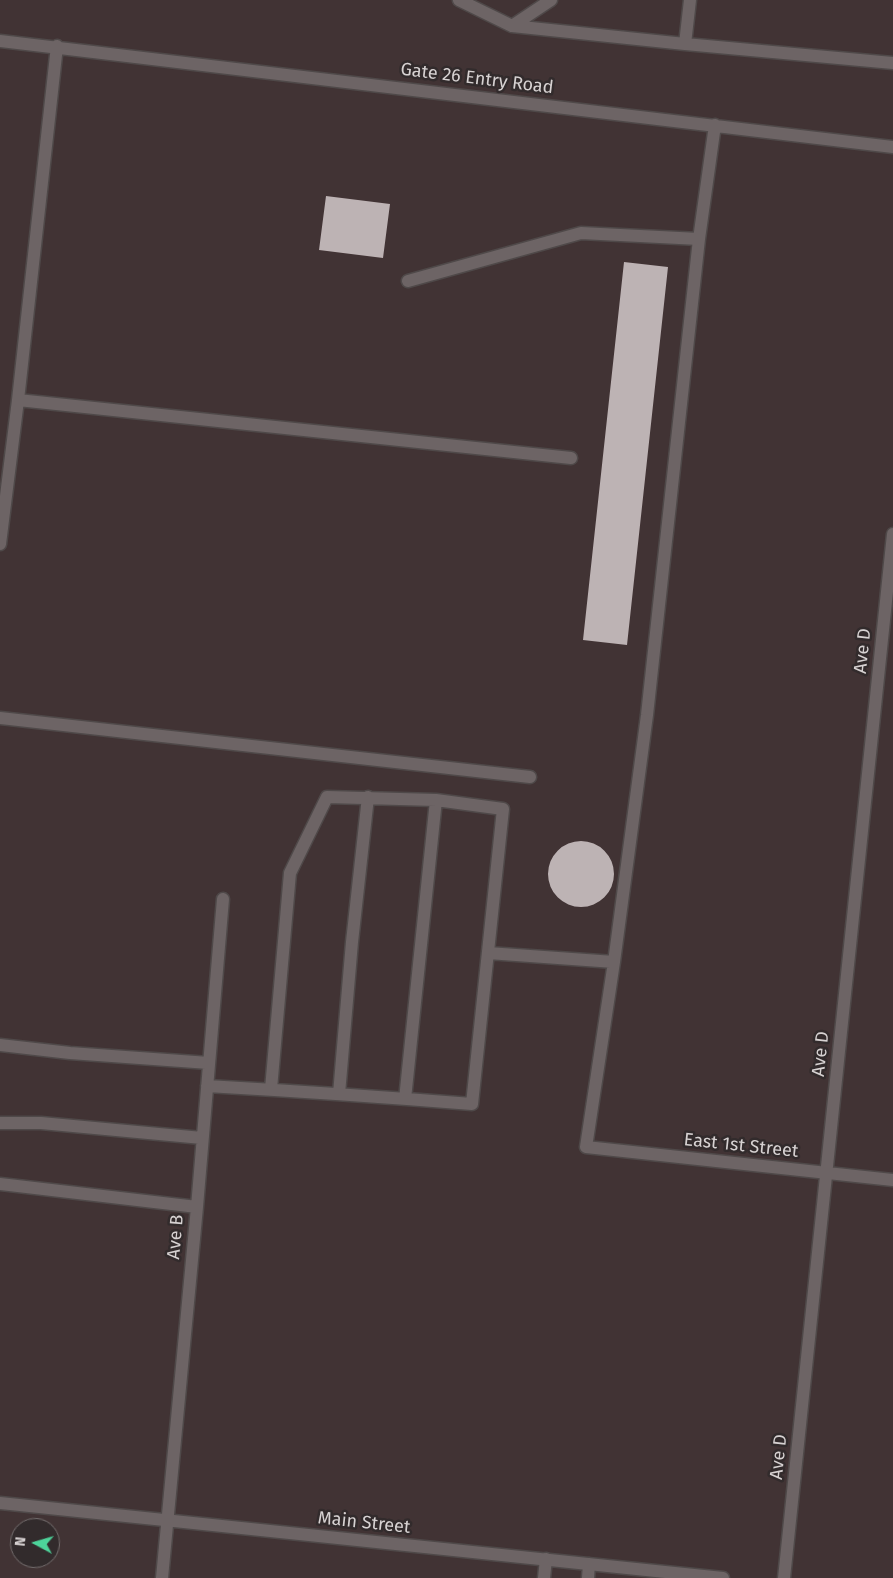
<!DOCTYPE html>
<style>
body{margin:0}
#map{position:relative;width:893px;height:1578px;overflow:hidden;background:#322b2c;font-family:"Fira Sans",sans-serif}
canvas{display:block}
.north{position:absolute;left:10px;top:1518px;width:50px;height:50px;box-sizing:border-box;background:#322b2c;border:1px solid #746e6e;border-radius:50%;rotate:276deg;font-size:14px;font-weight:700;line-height:20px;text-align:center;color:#d7d2d2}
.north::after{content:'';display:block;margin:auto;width:18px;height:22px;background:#4dd39a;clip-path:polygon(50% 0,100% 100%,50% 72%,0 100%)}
</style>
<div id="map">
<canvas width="893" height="1578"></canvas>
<div class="north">N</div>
</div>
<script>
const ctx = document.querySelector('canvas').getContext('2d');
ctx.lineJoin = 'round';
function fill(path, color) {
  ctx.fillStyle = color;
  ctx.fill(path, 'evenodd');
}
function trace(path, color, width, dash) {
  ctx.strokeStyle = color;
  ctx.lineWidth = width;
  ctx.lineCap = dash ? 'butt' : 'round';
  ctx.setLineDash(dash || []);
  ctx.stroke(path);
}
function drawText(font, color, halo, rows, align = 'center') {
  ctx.font = font + ' "Fira Sans",sans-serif';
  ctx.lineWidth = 5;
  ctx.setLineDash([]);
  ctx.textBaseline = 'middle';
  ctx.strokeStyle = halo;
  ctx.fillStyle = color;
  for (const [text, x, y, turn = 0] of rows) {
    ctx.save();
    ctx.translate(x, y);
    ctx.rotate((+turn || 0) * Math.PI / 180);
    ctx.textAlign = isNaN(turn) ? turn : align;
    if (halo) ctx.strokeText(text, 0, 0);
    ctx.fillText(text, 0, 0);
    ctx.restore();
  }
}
const built = new Path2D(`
 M0,0H893V1578H0ZM20,1528H50V1558H20Z`);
const building = new Path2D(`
 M326,196L390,204L383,258L319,250Z
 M624,262L668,267L627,645L583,640Z
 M548 874a33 33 0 1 1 66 0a33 33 0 1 1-66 0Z`);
const minor = new Path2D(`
 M459,0L512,26L685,44
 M690,0L685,44L893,63
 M512,26L551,0
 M0,41L893,147
 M699,239L715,125
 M408,281L581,233L699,239L647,715L614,962
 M18,400L571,458
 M0,544L18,400L57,46
 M0,718L530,777
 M488,953L614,962L586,1147L893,1180
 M0,1045L70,1053L209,1063
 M207,1086C295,1091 384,1097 472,1104L503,809L436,800L405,1099
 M271,1089L290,873L327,797L436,800
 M339,1094L352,942L368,797
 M0,1123H41L202,1138
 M0,1184L197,1207
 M0,1503L723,1578
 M162,1578L197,1207L223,899
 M544,1578L546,1559
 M588,1578L589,1564
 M784,1578L893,534`);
const streetNames = [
 ["Gate 26 Entry Road",477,79,7],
 ["Ave D",863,651,-84],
 ["Ave D",821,1054,-84],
 ["East 1st Street",741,1146,6],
 ["Ave B",176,1237,-85],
 ["Ave D",779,1457,-84],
 ["Main Street",364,1523,6]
];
fill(built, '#413334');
fill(building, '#bdb3b4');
trace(minor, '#4f4949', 15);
trace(minor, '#6d6465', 12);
drawText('18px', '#d7d2d2', '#322b2c', streetNames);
</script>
